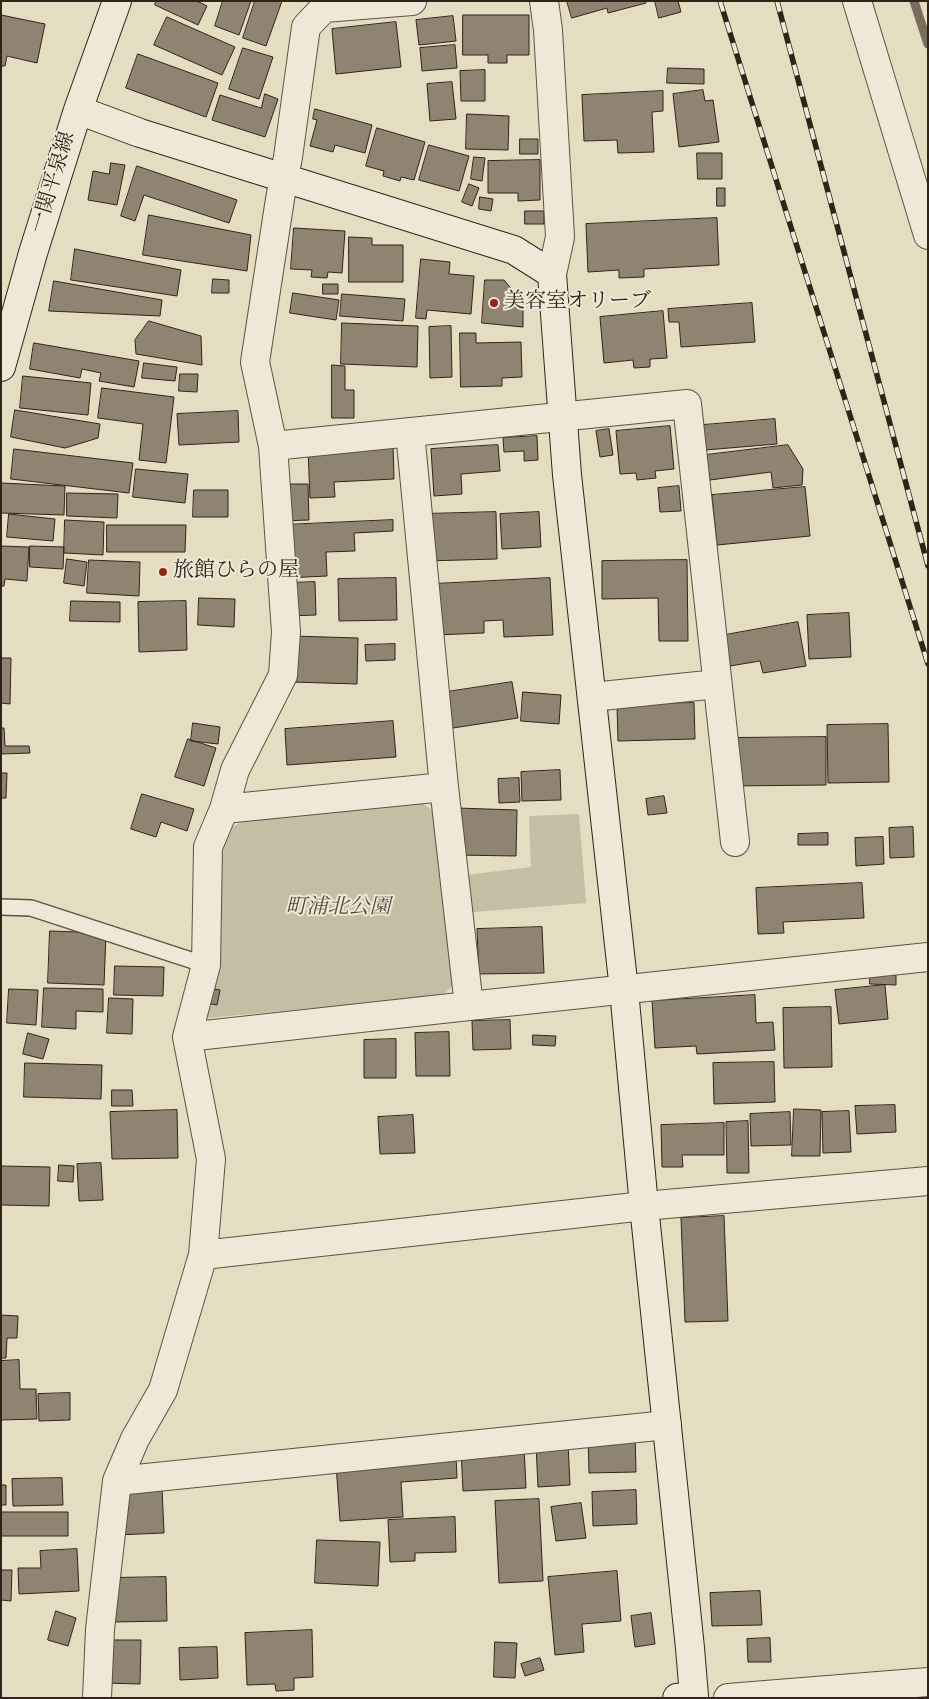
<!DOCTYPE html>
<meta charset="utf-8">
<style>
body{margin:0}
#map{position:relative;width:929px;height:1699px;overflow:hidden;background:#e5ddc1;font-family:"Sorts Mill Goudy",serif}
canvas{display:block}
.frame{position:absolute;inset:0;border:2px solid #31231a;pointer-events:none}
</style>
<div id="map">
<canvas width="929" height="1699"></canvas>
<div class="frame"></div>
</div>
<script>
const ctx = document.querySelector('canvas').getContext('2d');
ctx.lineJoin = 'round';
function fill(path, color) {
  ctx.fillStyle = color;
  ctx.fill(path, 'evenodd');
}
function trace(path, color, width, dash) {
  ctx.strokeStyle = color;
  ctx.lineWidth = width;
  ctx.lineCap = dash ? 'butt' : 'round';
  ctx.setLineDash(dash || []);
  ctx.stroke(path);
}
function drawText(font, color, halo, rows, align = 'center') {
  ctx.font = font + ' "Sorts Mill Goudy","Noto Serif JP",serif';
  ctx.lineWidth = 4;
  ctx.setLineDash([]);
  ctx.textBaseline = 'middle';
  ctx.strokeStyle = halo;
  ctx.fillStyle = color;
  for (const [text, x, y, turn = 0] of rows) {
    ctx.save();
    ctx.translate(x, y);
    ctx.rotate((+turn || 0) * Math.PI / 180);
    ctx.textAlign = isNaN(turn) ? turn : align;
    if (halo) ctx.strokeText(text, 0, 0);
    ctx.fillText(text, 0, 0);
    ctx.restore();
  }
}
const green = new Path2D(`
 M422,803L437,814L442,878L531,867L529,816L579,814L586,903L449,914L453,985L442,996L208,1018L206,1002L218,914L224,844L230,829L244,820Z`);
const stream = new Path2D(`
 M914,1L928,44`);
const building = new Path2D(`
 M156,1H197L207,6L198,25L155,5Z
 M223,1H251L239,35L215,26Z
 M255,1H282L266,46L243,38Z
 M567,1H645L646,3L608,13L607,8L572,18Z
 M655,1H678L681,12L659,18Z
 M1,15L45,24L37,63L7,56L5,66H1Z
 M463,15H529V55H507V63H488V55H463Z
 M453,16L456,41L419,45L416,20Z
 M167,17L235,47L222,75L154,45Z
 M396,22L401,67L336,74L332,29Z
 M455,45L457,68L422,71L420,48Z
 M243,48L273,57L259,99L229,89Z
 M138,54L218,83L206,117L126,88Z
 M668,68L704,69V84L667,83Z
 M485,70V101H461L460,71Z
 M452,82L456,119L430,121L427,84Z
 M703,90L705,101L713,100L719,142L679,147L673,94Z
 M663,91V111L652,112L654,152L618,153L617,140L584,141L582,95Z
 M265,94L278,99L265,137L212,120L220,95L261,108Z
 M315,109L372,125L365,153L335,145L333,152L310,146L317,120L313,119Z
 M467,114L509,116L508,150L466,149Z
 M377,128L425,142L414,180L401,177L400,181L383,176L384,171L366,166Z
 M520,139H538V154H520Z
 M429,145L469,156L459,191L419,180Z
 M697,153H722V179H698Z
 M474,157L485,158L482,181L471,179Z
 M540,160V200L518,201V193H488V161Z
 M111,163L125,165L117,205L88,200L93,171L109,174Z
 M137,166L237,200L229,223L144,195L135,221L121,216Z
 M469,184L479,188L472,206L462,202Z
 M717,188H725V206H717Z
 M480,197L493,199L491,211L479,209Z
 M525,211H544V224H525Z
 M149,215L251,235L247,271L143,255Z
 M717,218L719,265L644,269V277L619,278V270L588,272L586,224Z
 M294,228L345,231L342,273L328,272L327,278L311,277L312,270L291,269Z
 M349,237L372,238V245H403V282H349Z
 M75,249L181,270L177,296L71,280Z
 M421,259L450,262L449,274L474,276L471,314L427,310L426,319L416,318Z
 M213,279L229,280V293H212Z
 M485,280H504L523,303V327L482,323Z
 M54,281L162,300L160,316L49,311Z
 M323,284H338V294H323Z
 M293,293L339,300L336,320L290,313Z
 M342,294L405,299L403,321L340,316Z
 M752,303L755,342L681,347L679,322H669L668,309Z
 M663,311L667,358L650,359V367L634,368L633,360L604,363L600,317Z
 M149,321L201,336L202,365L136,354L135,340Z
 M342,323L418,326L417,367L341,364Z
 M451,326L452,377L430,378L429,327Z
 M460,333H476V343L521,342L522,377L502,378V386L461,387Z
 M34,343L139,361L134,387L99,381L101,373L82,369L80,378L30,369Z
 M144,363L177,367L175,381L142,378Z
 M332,365L345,366V390H354V418H332Z
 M180,374H198L197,392L179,391Z
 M23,376L91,383L88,415L20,408Z
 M102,388L174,397L166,463L139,460L143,424L98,418Z
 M15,410L100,424L98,438L65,448L11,437Z
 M238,411L239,442L179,445L177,414Z
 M775,419L777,444L705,450L703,425Z
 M670,426L674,469L655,471L656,478L637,480L636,473L620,474L616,431Z
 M609,429L613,455L600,457L596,431Z
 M537,436L538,460L524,461V451L504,452L503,438Z
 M393,445L394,479L334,482L335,497L310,498L308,448Z
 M498,445L500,471L461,474L462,494L434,496L431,449Z
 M788,445L803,469L802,485L773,488L771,472L710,480L706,455Z
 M14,449L133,463L129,493L11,479Z
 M136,469L188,474L185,503L133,497Z
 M1,483L65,486L64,515L1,513Z
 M282,484H308L309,520L282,521Z
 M679,486L681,511L660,512L658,488Z
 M805,487L810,536L717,545L712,495Z
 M194,490H228V517H193Z
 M67,493L118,494L117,518L67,516Z
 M496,512L497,559L425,561L424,514Z
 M539,512L541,547L502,549L500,514Z
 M9,514L55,519L53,541L7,537Z
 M65,520L104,522L103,555L64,553Z
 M393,520V531L354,533L355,551L326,552L327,576L285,578L283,525Z
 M107,525H186L185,552H107Z
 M1,546L29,547L27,581L5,579L4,586H1Z
 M30,546L64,547L63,569L30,567Z
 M67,559L87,562L84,586L64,583Z
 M89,560L140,562L139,596L87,593Z
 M687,560L688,641H659L658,598L602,599V561Z
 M396,578L397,620L339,621L338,579Z
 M550,578L553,635L504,637L503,620L484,621V633L436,635L434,584Z
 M315,582L316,615L288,616L287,583Z
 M199,598L235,599L234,627L198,625Z
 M71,601L120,602V622L70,621Z
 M186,601L187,650L139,652L138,602Z
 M849,613L851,657L809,659L807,615Z
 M798,622L806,666L763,673L760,661L730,666L725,635Z
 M293,636L358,638L357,684L292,682Z
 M395,644V660L366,661L365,645Z
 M1,658H11L10,704L1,703Z
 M512,682L518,718L453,728L447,692Z
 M523,692L561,695L559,724L521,721Z
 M694,703L695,739L618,741L617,705Z
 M393,721L396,757L287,765L285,729Z
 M193,723L220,727L218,744L191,741Z
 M888,724L889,782L828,783L827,725Z
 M1,728H4L5,746H29L30,753L1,754Z
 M826,737V785L731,786L730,738Z
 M188,739L216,748L204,786L175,777Z
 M560,770L561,800L522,801L521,772Z
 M1,773H7L6,798H1Z
 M519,778L520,802L499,803L498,779Z
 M142,794L194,809L187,831L161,822L156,837L131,829Z
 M664,796L667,813L648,815L646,799Z
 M457,808L517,810L516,856L456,855Z
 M913,827L914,857L890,858L889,828Z
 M828,833V845H798V834Z
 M883,837L884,864L856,866L855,838Z
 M862,883L864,918L783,922L784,933L758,934L756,888Z
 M542,927L544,973L479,974L477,929Z
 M50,931L106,933L104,985L48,983Z
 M115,966L164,967L163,996L114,995Z
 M870,968H896V985L870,984Z
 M885,985L888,1019L839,1024L835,990Z
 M203,987L220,990L217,1005L200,1002Z
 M44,988L103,989V1012L76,1011V1029L42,1027Z
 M9,989L38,990L36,1025L7,1023Z
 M755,995L756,1023L773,1022L775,1050L697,1054L696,1046L655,1048L652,1001Z
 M109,998L133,999L132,1034L107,1033Z
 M831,1007L832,1067L784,1068L783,1008Z
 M510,1020L511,1049L473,1050L472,1021Z
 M449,1032L450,1076H416L415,1033Z
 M28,1033L49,1039L43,1059L23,1054Z
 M533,1035L556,1036L555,1046L533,1045Z
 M396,1039V1078H364V1040Z
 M774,1062L775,1102L714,1104L713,1063Z
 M25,1063L102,1065L101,1099L24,1097Z
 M112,1090H132L133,1106H112Z
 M895,1105L896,1132L857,1134L855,1106Z
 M794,1109L821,1110L820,1156H792Z
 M177,1110L178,1158L112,1159L110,1112Z
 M849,1111L851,1152L823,1153L822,1112Z
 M790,1112L791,1145L751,1146L750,1114Z
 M413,1115L415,1153L380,1154L378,1117Z
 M748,1121L749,1173H727L726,1122Z
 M724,1123V1155H682L683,1167H662L661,1125Z
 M101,1163L103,1200L79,1201L77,1164Z
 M59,1165L74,1166L73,1182L58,1181Z
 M1,1166L50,1167L49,1206L1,1205Z
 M724,1216L728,1321L685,1322L681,1218Z
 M1,1315L18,1316L17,1338H7L6,1358H1Z
 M19,1360L20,1389H36L37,1419L1,1420V1361Z
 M70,1393V1420L39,1421L38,1394Z
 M635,1433L636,1472L589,1473L588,1435Z
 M568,1443L570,1485L538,1487L536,1445Z
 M524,1446L526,1488L463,1491L461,1449Z
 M456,1456L457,1478L401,1482L403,1517L340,1521L336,1464Z
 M62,1478L63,1505L13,1506L12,1479Z
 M1,1485H6V1505H1Z
 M162,1488L164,1533L114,1535L112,1490Z
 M636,1490L637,1524L593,1526L592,1492Z
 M539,1499L543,1581L499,1583L495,1501Z
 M581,1503L586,1538L556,1541L551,1507Z
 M1,1512H68V1536H1Z
 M455,1517L456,1552L415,1553V1561L390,1562L388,1520Z
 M317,1540L380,1542L378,1586L315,1583Z
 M77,1549L79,1591L19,1594L18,1568H41L40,1551Z
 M1,1570H12L11,1601L1,1600Z
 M617,1571L621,1621L582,1624L584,1652L555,1655L548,1577Z
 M166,1577L167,1621L113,1622L112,1578Z
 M760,1591L762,1625L712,1626L710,1593Z
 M56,1611L76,1618L68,1646L48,1640Z
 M651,1613L655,1644L635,1647L631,1616Z
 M312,1630L313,1677L294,1678V1690L276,1691L275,1684L247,1685L245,1633Z
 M770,1638L771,1662H748L747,1639Z
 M105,1640H141L140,1684L104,1683Z
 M495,1642L517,1643L515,1678L494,1677Z
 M217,1647L218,1678L180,1680L179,1648Z
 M540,1658L544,1670L525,1676L521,1664Z`);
const lane = new Path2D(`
 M1,907L31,908L206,965`);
const street = new Path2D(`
 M544,1L548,30L560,237L552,274
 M857,1L928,235
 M273,446L687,404L735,842
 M592,697L717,684
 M224,809L444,787
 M469,1006L928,957
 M187,1037L469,1006L444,787L410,432
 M203,1255L644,1206L928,1181
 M117,1481L667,1425
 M97,1698L100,1629L117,1481L135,1439L163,1390L203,1255L211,1159L187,1037L206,965L208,847L224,809L235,770L283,675L286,632L273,446L255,362L280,199L288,157L306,27L324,8L412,1
 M728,1698L928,1682`);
const secondary = new Path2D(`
 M78,110L140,133L514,250L552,274L567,475L624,990L644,1206L690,1648L694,1696L677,1698
 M1,367L33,253L78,110L117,1`);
const rail = new Path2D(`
 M720,1L928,664
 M777,1L928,566`);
const markers = [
 [494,303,5,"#8f2418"],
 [163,572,5,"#8f2418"]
];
const streetNames = [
 ["一関平泉線",55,183,-73]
];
const poiNames = [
 ["美容室オリーブ",504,303],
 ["旅館ひらの屋",173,572]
];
const parkNames = [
 ["町浦北公園",338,909]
];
fill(green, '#c6bda5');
trace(stream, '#786d5c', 9);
fill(building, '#8f8471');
trace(building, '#31231a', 1);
trace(lane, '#5e5244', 18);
trace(street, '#5e5244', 30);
trace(secondary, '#31231a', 30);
trace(lane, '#eee9d7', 15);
trace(street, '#eee9d7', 28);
trace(secondary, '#eee9d7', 28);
trace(rail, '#31231a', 5.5);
trace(rail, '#eee9d7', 4, [11]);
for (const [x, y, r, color] of markers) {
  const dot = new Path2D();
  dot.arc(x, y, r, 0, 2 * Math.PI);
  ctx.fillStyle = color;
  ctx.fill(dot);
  trace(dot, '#eee9d7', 2);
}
drawText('21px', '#31231a', '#eee9d7', streetNames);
drawText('21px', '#31231a', '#eee9d7', poiNames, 'left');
drawText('italic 21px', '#564a3d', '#eee9d7', parkNames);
</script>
